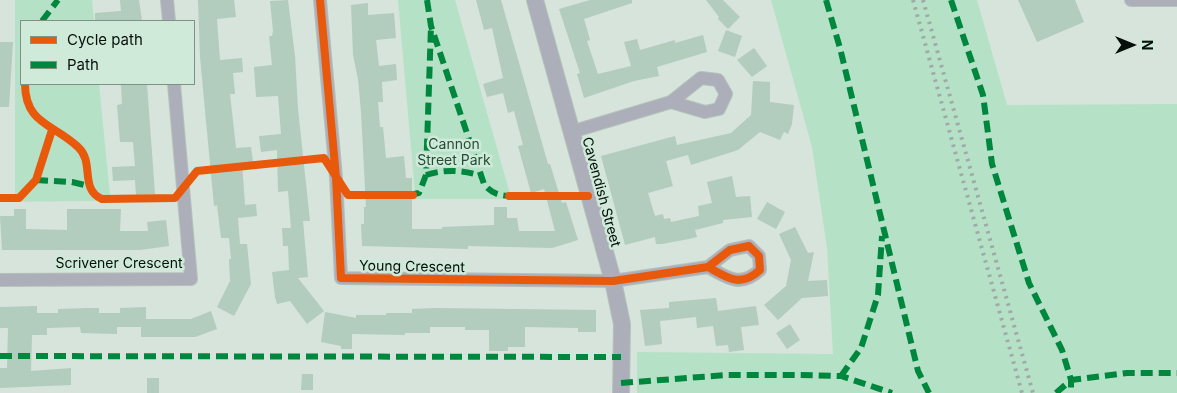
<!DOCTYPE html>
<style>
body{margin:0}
#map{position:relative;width:1177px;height:393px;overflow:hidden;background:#d6e4db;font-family:Inter,sans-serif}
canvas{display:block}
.legend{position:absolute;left:20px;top:20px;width:175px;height:65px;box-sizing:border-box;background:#d0ead9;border:1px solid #7f9286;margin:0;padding:6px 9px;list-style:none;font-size:15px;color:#060f0a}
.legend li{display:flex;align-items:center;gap:10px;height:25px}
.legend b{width:25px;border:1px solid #7f9286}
.north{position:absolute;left:1107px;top:20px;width:50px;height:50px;-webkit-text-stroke:4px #d0ead9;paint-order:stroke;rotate:90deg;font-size:14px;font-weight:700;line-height:20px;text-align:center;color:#060f0a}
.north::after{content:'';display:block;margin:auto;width:18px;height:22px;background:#060f0a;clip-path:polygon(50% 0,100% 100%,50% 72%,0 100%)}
</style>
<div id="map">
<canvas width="1177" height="393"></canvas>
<ul class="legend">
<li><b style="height:6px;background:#e8590c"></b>Cycle path</li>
<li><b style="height:6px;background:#00873e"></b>Path</li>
</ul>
<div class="north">N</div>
</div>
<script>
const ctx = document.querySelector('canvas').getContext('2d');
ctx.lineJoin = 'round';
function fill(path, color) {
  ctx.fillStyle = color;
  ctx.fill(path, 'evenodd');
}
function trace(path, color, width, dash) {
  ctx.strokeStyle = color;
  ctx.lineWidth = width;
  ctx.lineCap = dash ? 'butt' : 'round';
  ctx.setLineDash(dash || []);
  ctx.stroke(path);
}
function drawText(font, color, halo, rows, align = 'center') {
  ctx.font = font + ' Inter,sans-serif';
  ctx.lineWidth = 5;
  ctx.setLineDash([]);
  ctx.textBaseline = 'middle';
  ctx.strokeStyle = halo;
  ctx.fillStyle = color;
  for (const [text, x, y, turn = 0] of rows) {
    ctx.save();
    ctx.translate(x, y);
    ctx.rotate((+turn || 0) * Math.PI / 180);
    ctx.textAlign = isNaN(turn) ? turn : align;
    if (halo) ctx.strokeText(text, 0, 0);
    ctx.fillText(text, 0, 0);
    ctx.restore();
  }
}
const green = new Path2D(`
 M15,0H92L94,21H21V84H99L110,196L175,195V200L0,202V195H15Z
 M398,0H455L510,194H576L577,199H348L347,193H415Z
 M771,0H977L1007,105L1177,104V393H637V352L833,354L827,248L812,147Z
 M323,157L324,161L197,173L196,168Z`);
const building = new Path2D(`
 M120,0H139L142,21H95V13L121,11Z
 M198,0H234L236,17L217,19L220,60L242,58L243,72L233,73L235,94H230L236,148L251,147L253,162L242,163L245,205L256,204L257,216L238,218L240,244H247L251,284L234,316L217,307L230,281L229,259H231L229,238H221L217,205L214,206L200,57Z
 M288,0L295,56L298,109L310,221H303L308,277L298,278L324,311L307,324L290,301L277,304L275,297L272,272L289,270L288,246H283L282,228H291L288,191L278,192L277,150L261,152L259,136L281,134L278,96L256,97L254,67L272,65L269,36H272L273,31L270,1Z
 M476,0H501L548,164H550L562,203L566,202L578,240L552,248L468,246V249L362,246L361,224H364V207H366L361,112L358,79L353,55L351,5L368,3V15L394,13L396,38L376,40L379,66L396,64L397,80L382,82L383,102H378L380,127H383L386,158L404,156L406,178H412V229H442V227L494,225V207H507V218H517L519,231H555L544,189L531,193L518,146L523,145L514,111L508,113L503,93L487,97L483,84L503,78L492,28L484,30Z
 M590,0H632V3L584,19L590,40L587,41L598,74L631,66L624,42L637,39L640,50L675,40V43L703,35L707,52L657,67L659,76L634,81L584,98L577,74L580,73L559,9Z
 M706,0H723L740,17L728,29L718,19L719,17Z
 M1018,0H1075L1084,22L1037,42Z
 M726,30L742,36L735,57L718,51Z
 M0,42H13L9,107H0Z
 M754,48L767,66L752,77L737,60Z
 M753,81L770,82V102L794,105L792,124L788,134L784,132L780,140L760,132L738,150L691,165L688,155L666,161L673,186L648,193L655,216L663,214L664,219L670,218L671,222L699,216L698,206L712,203L707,182L732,176L736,197L750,196L752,217L723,220V223L695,230L697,237L689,239L662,244H656L655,237L625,245L601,156L675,136L677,145L731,133L751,115Z
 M121,84H147L155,194L136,195L135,180L113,181L112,167L135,166L133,142H120L117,105L122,104Z
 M767,202L785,212L776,229L757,219Z
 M14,209H26V229L67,230V209H121L120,231H148L147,222L166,220L169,246L140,250H2L0,216H14Z
 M795,227L808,253L814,252L808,281L827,280L828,296L802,298L778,320L764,305L786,286L791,260L779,234Z
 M716,298L718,311L756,306L759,325L741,327L744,350L729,352L728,345L716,346L713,326L697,328L696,317L660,321L662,344L645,346L640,310L669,308V302Z
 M37,306V313H58V309L88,308H99V313H120V308L146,307V319H191L211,311L217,329L195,337H141V327H117V334L81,333L80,327L47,328V335H32L31,371L71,368V385L0,388V368H7L8,328H0V307Z
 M435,308L596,310V332H578V328L525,327V347H508V351H489V330H465V327H430V333H405V335L352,334V349H341V346L321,342L325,312L356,318V315H386V313H412V309Z
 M790,324L800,340L787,349L776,333Z
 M302,374H313V390H301Z
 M147,378H159V393H147Z`);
const minor = new Path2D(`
 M167,0L169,21
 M320,0L336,177L341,278L613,281L708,267L730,250L749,246L759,256L760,270C740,288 728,278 708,267
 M1131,0H1177
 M571,132L671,102L701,78L718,80L726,94L719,109L705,112L671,102
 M0,280L191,279L174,84`);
const tertiary = new Path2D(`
 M535,0L613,281L622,324L621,393`);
const rail = new Path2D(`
 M913,0L1022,393
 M923,0L1033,393`);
const quiet = new Path2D(`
 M427,0L431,26L484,184C491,194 501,196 513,196
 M826,0L840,48L918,371L929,393
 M951,0L983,95L992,164L1029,283L1062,350L1071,380V393
 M42,21L58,0
 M426,175C445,169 462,170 482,176
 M36,180L72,182L89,186
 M409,195L419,193L426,175L431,26
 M0,356L621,357
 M841,376L861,348L878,295L882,236
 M621,383L727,375H796L841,376L892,393
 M1056,393L1071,380L1127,373H1177`);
const cycleway = new Path2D(`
 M320,0L336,177L341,278L613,281L708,267L730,250L749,246L759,256L760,270C740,288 728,278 708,267
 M25,84C25,124 54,124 78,147C95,162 79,189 102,199L175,198L197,171L324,158L348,195H413
 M509,196H588
 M0,198H19L36,180L52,130`);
const parkNames = [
 ["Cannon",454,145],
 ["Street Park",454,161]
];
const streetNames = [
 ["Cavendish Street",601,192,75],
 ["Scrivener Crescent",119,264],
 ["Young Crescent",412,267,1]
];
fill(green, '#b5e1c7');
fill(building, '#b2ccbd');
trace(minor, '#b6c1ba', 14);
trace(tertiary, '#b6c1ba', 18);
trace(minor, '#acafb9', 12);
trace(tertiary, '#acafb9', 16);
trace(rail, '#a0a8a8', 4, [2.5, 5]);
trace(quiet, '#00873e', 6, [12, 6]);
trace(cycleway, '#e8590c', 8);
drawText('14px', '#224c36', '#d0ead9', parkNames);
drawText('14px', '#060f0a', '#d0ead9', streetNames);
</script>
